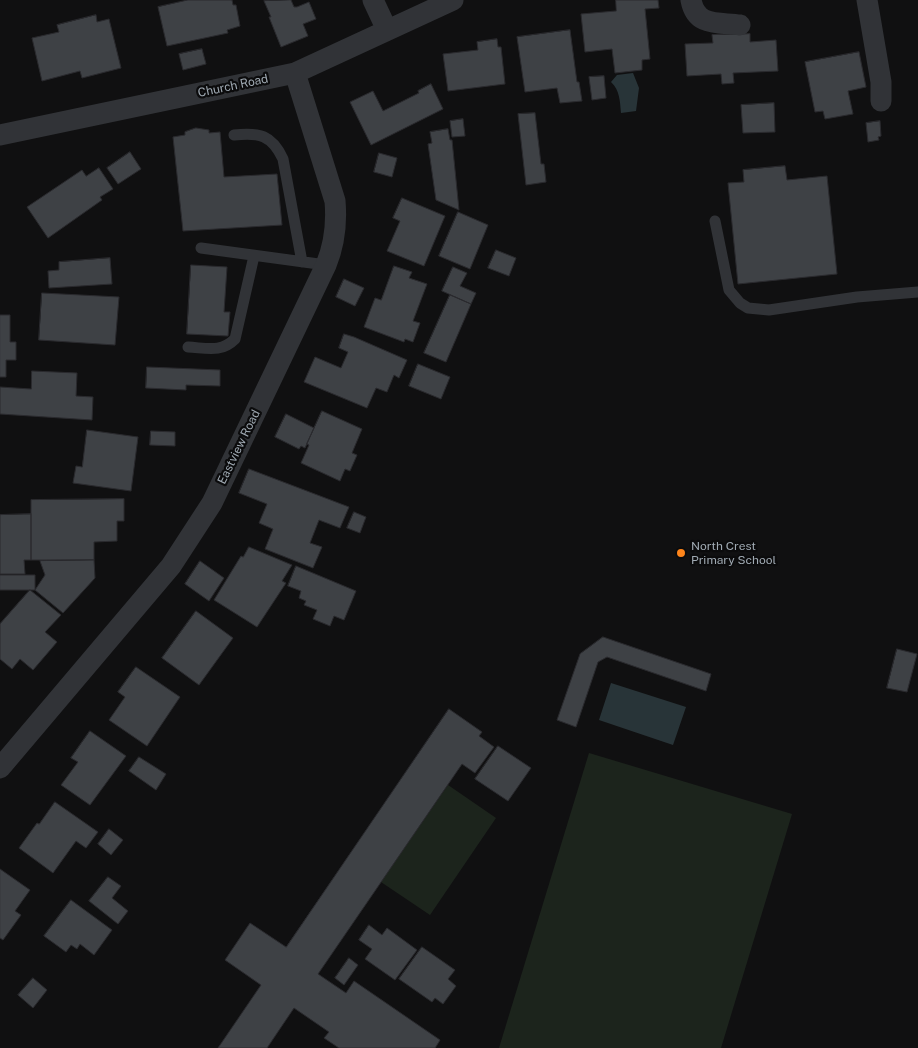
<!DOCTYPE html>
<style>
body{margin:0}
canvas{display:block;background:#101011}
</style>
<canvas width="918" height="1048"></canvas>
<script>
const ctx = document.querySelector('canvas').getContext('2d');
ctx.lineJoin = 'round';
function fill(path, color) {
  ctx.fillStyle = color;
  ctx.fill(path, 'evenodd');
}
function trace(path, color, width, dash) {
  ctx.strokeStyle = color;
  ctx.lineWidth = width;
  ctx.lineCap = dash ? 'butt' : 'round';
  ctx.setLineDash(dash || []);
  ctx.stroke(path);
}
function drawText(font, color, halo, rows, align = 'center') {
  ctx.font = font + ' "Public Sans",sans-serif';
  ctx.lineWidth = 4.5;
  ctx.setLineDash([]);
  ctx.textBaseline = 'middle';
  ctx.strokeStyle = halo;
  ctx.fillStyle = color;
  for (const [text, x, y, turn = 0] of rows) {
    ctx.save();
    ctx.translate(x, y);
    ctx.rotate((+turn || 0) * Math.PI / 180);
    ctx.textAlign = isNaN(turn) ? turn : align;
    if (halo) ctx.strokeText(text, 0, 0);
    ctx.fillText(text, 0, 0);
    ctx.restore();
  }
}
const green = new Path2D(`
 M589,753L792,814L721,1048H499Z
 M448,785L496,818L430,915L381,882Z`);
const water = new Path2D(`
 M633,73L639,88L636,111L621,113C620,102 620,90 611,82L617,75Z
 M611,683L686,707L673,745L599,720Z`);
const building = new Path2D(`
 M188,0H232L233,5H236L240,26L227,30L228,33L167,46L158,7Z
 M291,0L294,7H297L309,2L316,19L303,24L308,36L281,47L269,17H271L264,1Z
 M616,0H658L659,8L645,9L650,59L642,60V70L615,73L612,49L585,52L581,14L616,11Z
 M96,15L97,22L109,19L121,68L82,78L80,71L42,81L32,38L59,32L57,25Z
 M570,30L577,82H579L582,101L560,103L557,88L525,92L517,37Z
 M750,34V42L776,40L778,71L733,73L734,83L722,84L721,74L687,76L685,44L713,43L712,35Z
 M497,39L498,47H501L505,84L448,91L443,54L478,50L477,42Z
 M202,49L206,64L183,70L179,54Z
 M859,52L866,87L848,91L853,114L825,119L823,111L815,112L805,62Z
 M604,76L606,98L592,100L589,77Z
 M431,84L443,109L371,145L350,102L373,91L383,111L419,93L418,91Z
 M774,103L775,132L743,133L741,105Z
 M535,113L541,164H544L546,182L526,185L518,114Z
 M463,119L465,136L452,137L450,121Z
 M880,121L881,136L878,137L879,140L868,142L866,123Z
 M196,128L209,130V133L220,132L224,177L277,174L282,225L183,231L173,137L185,135V132Z
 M448,129L450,140H452L459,210L436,200L428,144L432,143L430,132Z
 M130,152L141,169L118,184L107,168Z
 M379,153L397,158L392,177L374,172Z
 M785,166L787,180L827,176L837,274L738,284L728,183L744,182L743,170Z
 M99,168L113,189L100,197L102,200L48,238L27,207L82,170L86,176Z
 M402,198L445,216L424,266L387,251L400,221L393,218Z
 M458,212L488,225L470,269L439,256Z
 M496,250L516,258L509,276L488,268Z
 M110,258L112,284L49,288L48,271L59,270V262Z
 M191,265L227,267L224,312H230L228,336L187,334Z
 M394,266L412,272L409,278L427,284L413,321L420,323L413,342L405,339L404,342L364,327L375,298L381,300Z
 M453,267L467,273L460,286L476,293L471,304L442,291Z
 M344,279L364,288L355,306L336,297Z
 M42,293L119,297L115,345L39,340Z
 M450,295L471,304L446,362L424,353Z
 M0,315H10V342H16V360H6V377H0Z
 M344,334L354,337L407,360L399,378L394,375L387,392L376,388L367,408L304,382L315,357L341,368L348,352L339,348Z
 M418,364L450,377L441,399L409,386Z
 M147,367L220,370V386L186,385V390L146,388Z
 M32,371L77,373L76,396L93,397L92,420L0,414V387L31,389Z
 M322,411L362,429L352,453L357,455L350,471L345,469L340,481L301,463L309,445L307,444Z
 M286,414L314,428L305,448L301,446L299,449L275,437Z
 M87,430L138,437L131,491L73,483L76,466L82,467Z
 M151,431L175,432V446L150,445Z
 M249,469L349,507L340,528L319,520L310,543L322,547L313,568L265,549L273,529L259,523L267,504L239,493Z
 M124,499V521H117V541L94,542V560H31V500Z
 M354,512L366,517L360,533L347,528Z
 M31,514V560H24L25,574H0V515Z
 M249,547L292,565L282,581L286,583L257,627L214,600L241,556L243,557Z
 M94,560L95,578L63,613L35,590L45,575L40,561Z
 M200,561L224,578L209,601L185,584Z
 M296,566L356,591L344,620L334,616L330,626L313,619L317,610L304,605L306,601L299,598L301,591L288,586Z
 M0,575H35V590H0Z
 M30,590L61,615L45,632L57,642L33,670L20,659L12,669L0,659V624Z
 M196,611L233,638L199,685L162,658Z
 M603,637L711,674L706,691L607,657L598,662L576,727L557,720L580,654Z
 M897,649L917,654L907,692L887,688Z
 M136,667L180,697L147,746L109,720L125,697L118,692Z
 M449,709L482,732L479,736L494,747L475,773L462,764L318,974L346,993L354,981L440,1040L437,1045L435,1048H339L324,1038L329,1032L294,1008L267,1048H218L261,985L225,960L250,923L286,947Z
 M90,731L126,756L90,805L61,785L78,762L71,758Z
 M498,746L531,768L508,801L475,779Z
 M139,757L166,774L156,790L129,771Z
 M55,802L98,832L86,848L76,841L53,873L19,848L37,823L39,824Z
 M109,829L123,840L111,855L98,844Z
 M0,869L30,890L15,911L21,915L3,940L0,938Z
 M108,877L121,886L112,898L128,911L118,924L89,901Z
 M71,900L112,930L94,955L80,944L77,949L71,945L66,952L44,936Z
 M369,925L382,935L387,928L417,950L395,980L365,959L372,949L359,940Z
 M422,947L455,970L448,979L456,986L443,1004L435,998L432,1002L399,979Z
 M349,958L358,965L344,985L335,978Z
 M33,978L47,990L33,1008L18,995Z`);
const service = new Path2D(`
 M234,135C259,132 272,135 283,159L302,262
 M715,221L729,290L740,303L748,308L769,310L857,297L918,292
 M201,248L326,265
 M188,347C207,348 221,353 235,339L254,256`);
const minor = new Path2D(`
 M373,0L387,30
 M691,0C696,27 718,22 740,25
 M867,0L881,82V101
 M0,135L295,73L453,0
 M0,768L171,566L212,503L326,265C335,243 337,224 335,201L295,73`);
const markers = [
 [681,553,5,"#fe851b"]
];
const streetNames = [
 ["Church Road",233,86,-12],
 ["Eastview Road",239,447,-64]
];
const poiNames = [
 ["North Crest",691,546],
 ["Primary School",691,560]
];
fill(green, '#1c241c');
fill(water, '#283438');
fill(building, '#3e4145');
trace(building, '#2a2a2e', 1);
trace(service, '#313337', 11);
trace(minor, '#313337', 21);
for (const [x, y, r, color] of markers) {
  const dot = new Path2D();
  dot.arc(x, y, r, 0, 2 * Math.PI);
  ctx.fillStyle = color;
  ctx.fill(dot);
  trace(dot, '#0b0b0c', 2);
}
drawText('12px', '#a0aab3', '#0b0b0c', streetNames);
drawText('12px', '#a0aab3', '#0b0b0c', poiNames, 'left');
</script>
